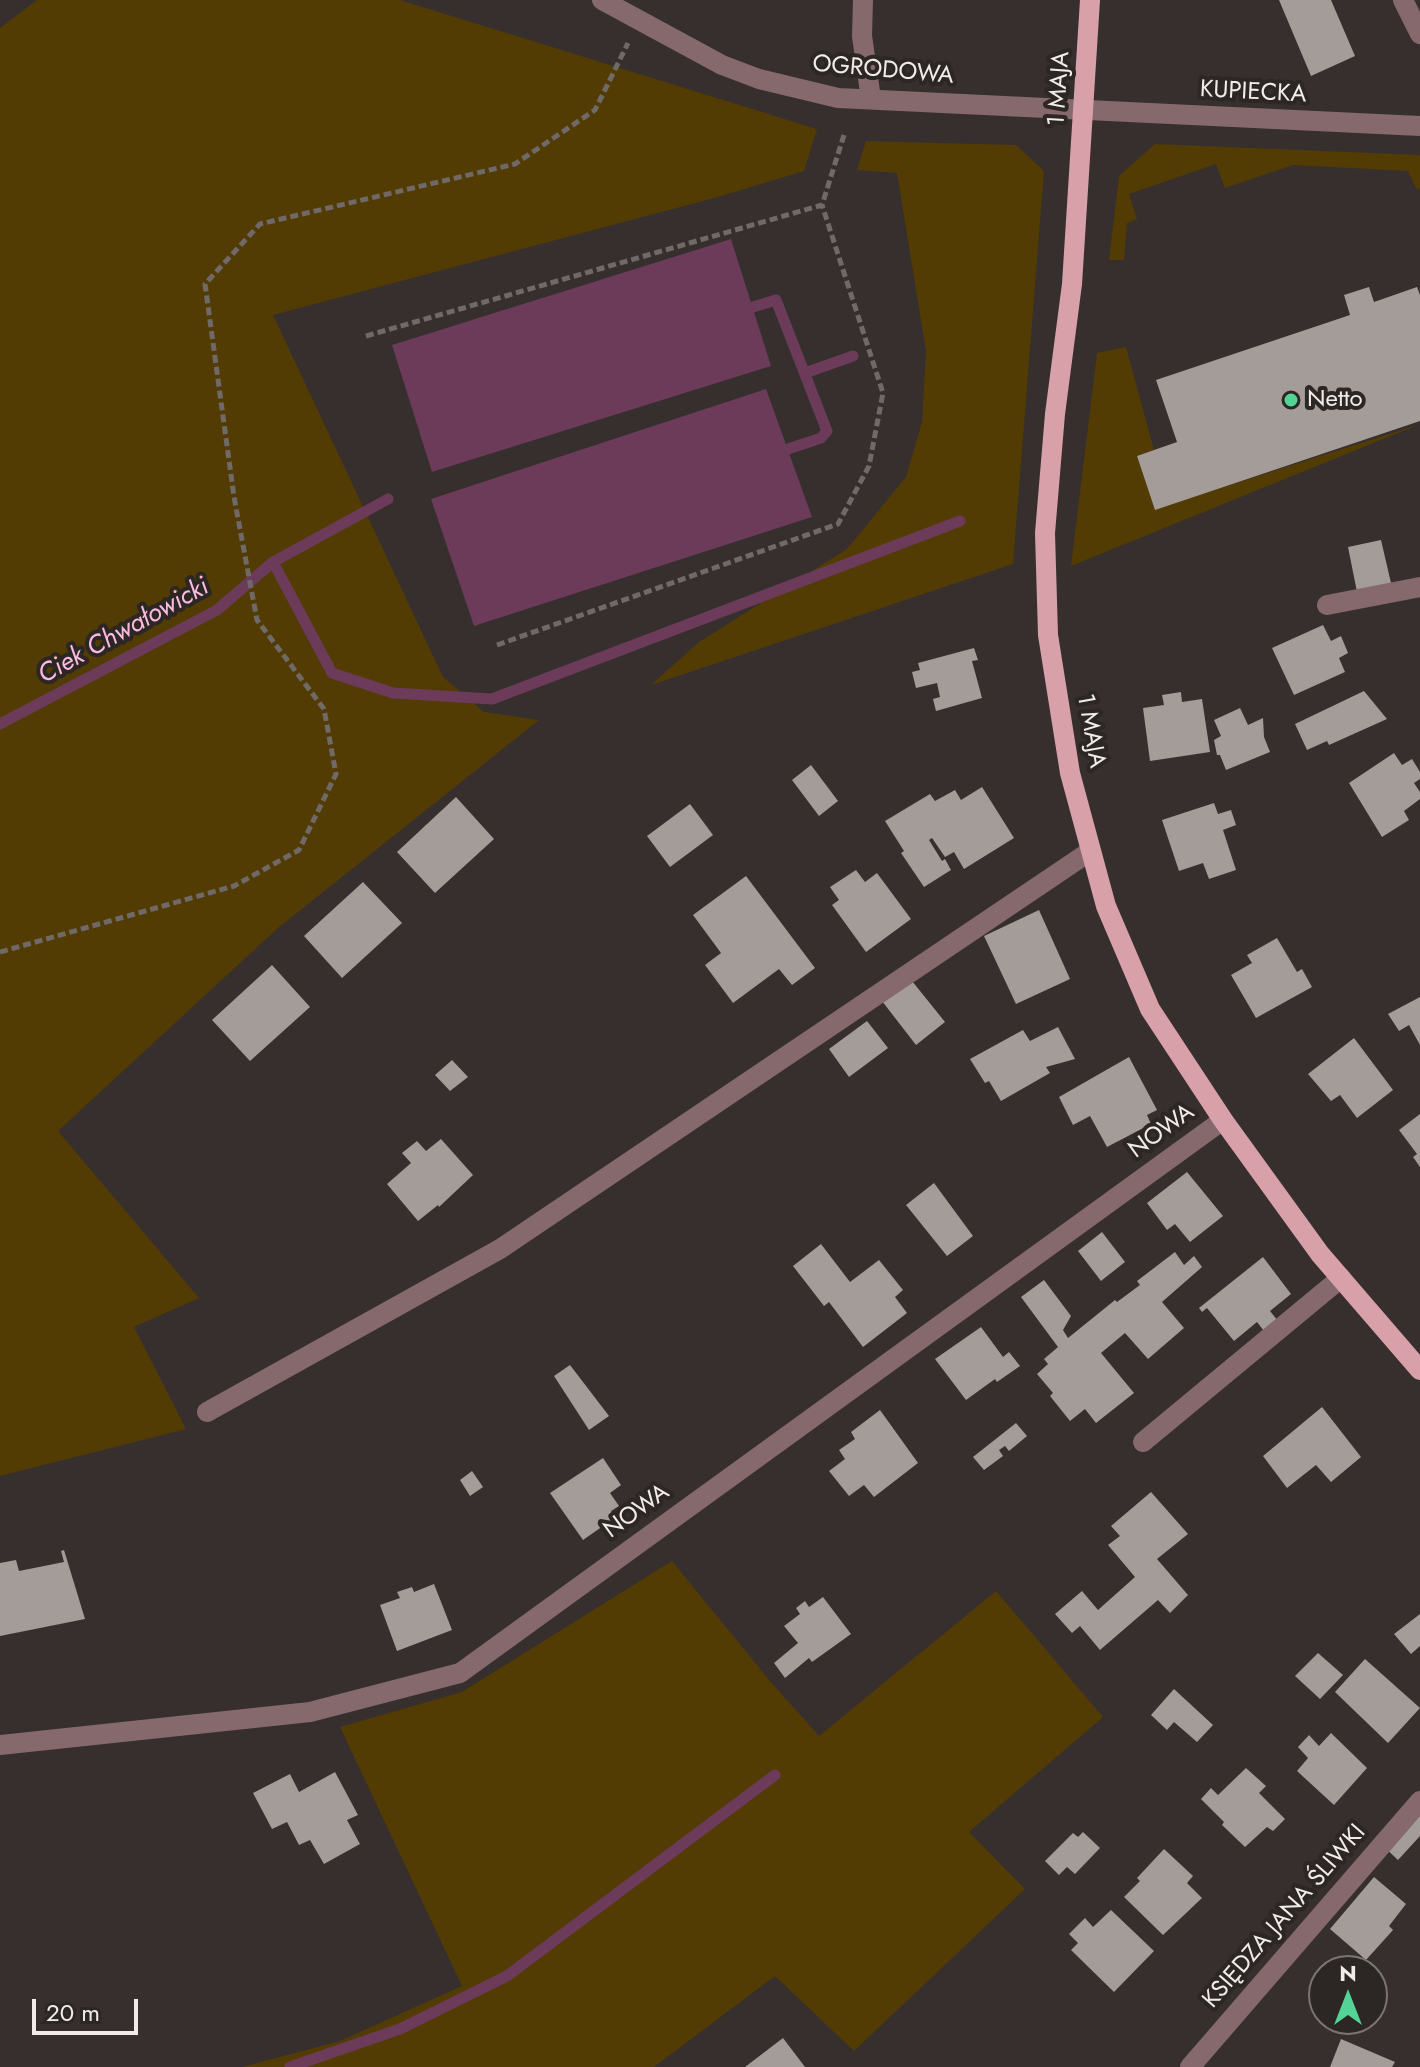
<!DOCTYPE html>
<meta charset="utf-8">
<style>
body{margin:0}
#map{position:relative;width:1420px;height:2067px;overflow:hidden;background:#362f2e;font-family:Jost,sans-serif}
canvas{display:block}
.north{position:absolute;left:1308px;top:1955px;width:80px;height:80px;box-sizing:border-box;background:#2c2624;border:2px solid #7b7574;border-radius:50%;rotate:0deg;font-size:22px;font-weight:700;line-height:32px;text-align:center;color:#f1eceb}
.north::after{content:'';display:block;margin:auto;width:28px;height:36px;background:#54d396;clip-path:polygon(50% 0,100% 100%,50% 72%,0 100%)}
.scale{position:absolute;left:32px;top:1999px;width:106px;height:36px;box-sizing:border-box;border:4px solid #f1eceb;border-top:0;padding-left:10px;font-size:24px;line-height:28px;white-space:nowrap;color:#f1eceb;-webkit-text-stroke:6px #2c2624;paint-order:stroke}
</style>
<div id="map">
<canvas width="1420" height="2067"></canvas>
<div class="north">N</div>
<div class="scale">20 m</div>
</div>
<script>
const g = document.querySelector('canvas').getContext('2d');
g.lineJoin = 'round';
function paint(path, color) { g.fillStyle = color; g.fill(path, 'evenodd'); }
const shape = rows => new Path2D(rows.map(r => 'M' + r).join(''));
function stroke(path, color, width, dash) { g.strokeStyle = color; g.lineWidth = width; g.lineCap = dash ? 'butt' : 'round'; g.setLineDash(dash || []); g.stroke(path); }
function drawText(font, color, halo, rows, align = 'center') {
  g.font = font + ' Jost,sans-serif'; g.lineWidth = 8; g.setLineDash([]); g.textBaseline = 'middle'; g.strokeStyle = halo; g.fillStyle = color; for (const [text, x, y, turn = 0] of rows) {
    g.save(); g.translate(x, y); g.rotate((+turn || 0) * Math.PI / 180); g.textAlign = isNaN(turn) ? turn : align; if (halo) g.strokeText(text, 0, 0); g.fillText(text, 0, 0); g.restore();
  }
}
const green = shape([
 [37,0,400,0,817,129,804,171,718,197,273,315,443,677,484,712,539,720,278,928,58,1131,199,1298,134,1327,186,1429,0,1476,0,28],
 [866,141,1016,145,1044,171,1013,564,651,685,699,642,847,549,906,477,922,422,926,351,897,173,857,170],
 [1155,144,1420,155,1420,188,1417,190,1408,171,1293,165,1225,188,1216,164,1129,194,1137,219,1127,223,1124,260,1109,260,1119,176],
 [1126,347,1154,450,1137,456,1155,509,1420,424,1071,566,1097,353],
 [672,1561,770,1681,819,1736,996,1591,1103,1717,969,1832,1025,1889,854,2051,775,1976,654,2067,242,2067,340,2041,462,1986,340,1727,462,1692]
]);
const water = shape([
 [731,239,771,366,432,472,392,345],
 [766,389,812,517,474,626,431,499]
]);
const stream = shape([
 [753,307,776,300,827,431,821,438,788,449],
 [805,373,853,356],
 [273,562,332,673,393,693,492,699,960,521],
 [0,724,217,610,273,562,388,499],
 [290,2067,400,2029,507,1976,775,1775]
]);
const building = shape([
 [1279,0,1331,0,1355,56,1311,76],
 [1369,287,1374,302,1417,287,1420,295,1420,421,1155,510,1137,456,1177,442,1156,380,1350,315,1344,295],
 [1381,540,1391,583,1357,592,1348,547],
 [1323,625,1331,641,1341,636,1348,653,1339,658,1345,672,1294,695,1272,648],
 [974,648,978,660,972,661,982,698,936,711,933,699,940,697,937,683,916,688,912,672,920,670,918,663],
 [1364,691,1387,719,1329,745,1327,741,1307,750,1295,724],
 [1181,692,1182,702,1202,699,1210,752,1150,761,1143,708,1164,705,1162,695],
 [1240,708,1248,725,1263,718,1264,737,1270,752,1226,770,1220,755,1217,755,1214,740,1221,736,1214,720],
 [1394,753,1402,765,1412,759,1420,772,1420,779,1414,783,1420,792,1420,799,1404,811,1409,820,1382,837,1349,783],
 [811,765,838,801,819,816,792,780],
 [982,787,1014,838,964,869,954,852,945,857,932,838,929,840,942,861,945,859,951,870,924,887,901,853,904,851,885,821,930,794,935,801,955,790,961,800],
 [456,797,494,839,435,893,397,852],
 [1214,803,1218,814,1231,810,1236,825,1223,830,1236,870,1209,879,1203,863,1179,871,1162,820],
 [690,804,713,835,670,867,647,836],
 [856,870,865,882,877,873,911,919,866,952,832,905,839,900,830,887],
 [746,876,815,968,792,985,779,969,733,1003,705,965,721,953,693,915],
 [363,882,402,923,342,978,304,936],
 [1039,910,1070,979,1016,1004,984,936],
 [1277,938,1297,972,1302,969,1312,987,1256,1018,1231,975,1252,963,1247,955],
 [272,965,310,1007,250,1061,212,1020],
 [904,971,945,1022,916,1045,875,992],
 [1420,997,1420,1045,1409,1025,1399,1031,1388,1014],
 [867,1021,888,1048,849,1077,829,1049],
 [1058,1027,1075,1059,1046,1067,1050,1073,1001,1101,989,1081,985,1083,970,1059,1023,1030,1030,1041],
 [1354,1038,1393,1090,1357,1118,1340,1095,1331,1101,1308,1074],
 [1129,1057,1157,1110,1147,1115,1151,1124,1107,1147,1090,1116,1073,1125,1059,1097],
 [452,1060,468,1077,450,1091,435,1075],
 [1420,1114,1420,1167,1413,1157,1417,1154,1399,1130],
 [441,1139,473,1175,439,1207,438,1205,418,1221,387,1184,411,1163,402,1153,417,1141,426,1151],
 [1187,1172,1223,1216,1190,1242,1175,1224,1167,1230,1147,1203],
 [934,1183,973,1236,947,1256,906,1205],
 [1102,1232,1125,1262,1101,1281,1078,1251],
 [821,1244,850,1282,879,1260,903,1290,895,1297,907,1313,863,1347,829,1302,824,1306,793,1266],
 [1175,1252,1184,1265,1194,1256,1202,1267,1162,1302,1184,1328,1148,1359,1125,1333,1101,1353,1134,1393,1096,1423,1085,1409,1070,1421,1050,1396,1053,1393,1037,1374,1048,1364,1044,1359,1058,1347,1021,1297,1044,1280,1071,1316,1063,1330,1068,1338,1115,1300,1117,1302,1140,1285,1137,1281],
 [1263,1257,1291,1294,1270,1311,1278,1321,1264,1331,1257,1322,1234,1341,1207,1308,1202,1312,1199,1308],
 [981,1327,1003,1357,1009,1352,1020,1366,997,1382,995,1379,966,1400,935,1359],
 [570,1365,609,1416,589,1430,554,1376],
 [1322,1407,1361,1457,1331,1482,1316,1465,1287,1488,1263,1456],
 [880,1410,918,1463,874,1497,864,1485,849,1496,829,1471,845,1459,839,1450,855,1439,851,1432],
 [1016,1423,1027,1436,1009,1451,1005,1446,999,1450,1003,1456,984,1470,973,1457],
 [603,1458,621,1485,610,1493,619,1506,611,1511,616,1517,583,1540,550,1493],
 [472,1471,483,1487,470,1496,460,1480],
 [1151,1492,1188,1534,1157,1559,1188,1595,1170,1613,1158,1600,1100,1650,1080,1626,1072,1633,1055,1614,1082,1591,1098,1610,1135,1577,1108,1545,1120,1536,1111,1526],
 [64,1550,85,1619,0,1636,0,1563,16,1560,19,1571,64,1562,61,1551],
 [434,1584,452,1630,397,1651,380,1605,400,1598,397,1592,412,1587,414,1592],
 [823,1597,851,1634,812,1662,809,1658,785,1678,774,1663,798,1643,784,1626,800,1614,796,1608,805,1601,809,1607],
 [1420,1614,1420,1646,1411,1654,1394,1634],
 [1318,1653,1343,1675,1320,1699,1295,1676],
 [1365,1659,1420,1708,1388,1743,1335,1692],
 [1174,1689,1213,1725,1197,1742,1174,1722,1167,1730,1151,1715],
 [1331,1733,1367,1768,1334,1805,1297,1771,1308,1758,1298,1747,1309,1735,1319,1746],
 [1246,1768,1266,1786,1259,1793,1285,1819,1273,1831,1267,1827,1245,1847,1222,1825,1224,1822,1201,1799,1211,1788,1218,1795],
 [335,1772,358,1815,347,1820,360,1844,324,1864,310,1840,299,1845,287,1822,272,1829,253,1793,290,1774,299,1792],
 [1420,1809,1420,1836,1398,1860,1382,1845],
 [1083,1832,1100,1848,1075,1874,1067,1867,1059,1875,1045,1861,1073,1833,1078,1837],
 [1164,1849,1193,1876,1187,1883,1202,1898,1163,1935,1124,1897,1140,1881,1137,1878],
 [1374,1877,1406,1904,1389,1926,1393,1930,1366,1960,1330,1929],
 [1111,1910,1154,1951,1114,1992,1071,1950,1078,1943,1069,1934,1085,1918,1093,1927],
 [783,2038,805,2067,745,2067],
 [1341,2039,1395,2062,1392,2067,1330,2067]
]);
const path = shape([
 [366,336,822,205,844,135],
 [497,645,838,524,869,466,883,393,822,205],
 [0,952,234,886,299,850,336,774,324,709,257,620,234,497,205,284,260,224,515,164,595,110,628,43]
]);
const minor = shape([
 [602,0,722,65,759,79,838,98,1420,126],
 [863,0,862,36,871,99],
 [1403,0,1420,34],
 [1327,605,1420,587],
 [207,1412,500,1249,1089,852],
 [1143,1442,1341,1278],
 [0,1745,310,1712,460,1673,1223,1120],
 [1190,2067,1420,1801]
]);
const major = shape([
 [1090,0,1072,284,1055,414,1045,533,1048,635,1070,773,1106,906,1150,1009,1223,1120,1320,1254,1420,1370]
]);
const markers = [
 [1291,400,8,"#54d396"]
];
const streetNames = [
 ["OGRODOWA",883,71,5],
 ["1 MAJA",1060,89,-86],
 ["KUPIECKA",1253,93,3],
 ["1 MAJA",1090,731,80],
 ["NOWA",1162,1132,-36],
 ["NOWA",637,1512,-36],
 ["KSIĘDZA JANA ŚLIWKI",1285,1917,-49]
];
const poiNames = [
 ["Netto",1307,400]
];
const waterNames = [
 ["Ciek Chwałowicki",124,632,-29]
];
paint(green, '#523c04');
paint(water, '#6b3b59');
stroke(stream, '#6b3b59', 11);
paint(building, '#a39c98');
stroke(path, '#6f6968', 5, [8, 4]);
stroke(minor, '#85696d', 20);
stroke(major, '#d8a0a9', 20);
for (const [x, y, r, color] of markers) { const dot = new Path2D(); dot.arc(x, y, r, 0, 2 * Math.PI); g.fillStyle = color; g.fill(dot); stroke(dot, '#2c2624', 3); }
drawText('24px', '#f1eceb', '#2c2624', streetNames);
drawText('24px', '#f1eceb', '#2c2624', poiNames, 'left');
drawText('italic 26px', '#fbbbe0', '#2c2624', waterNames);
</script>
